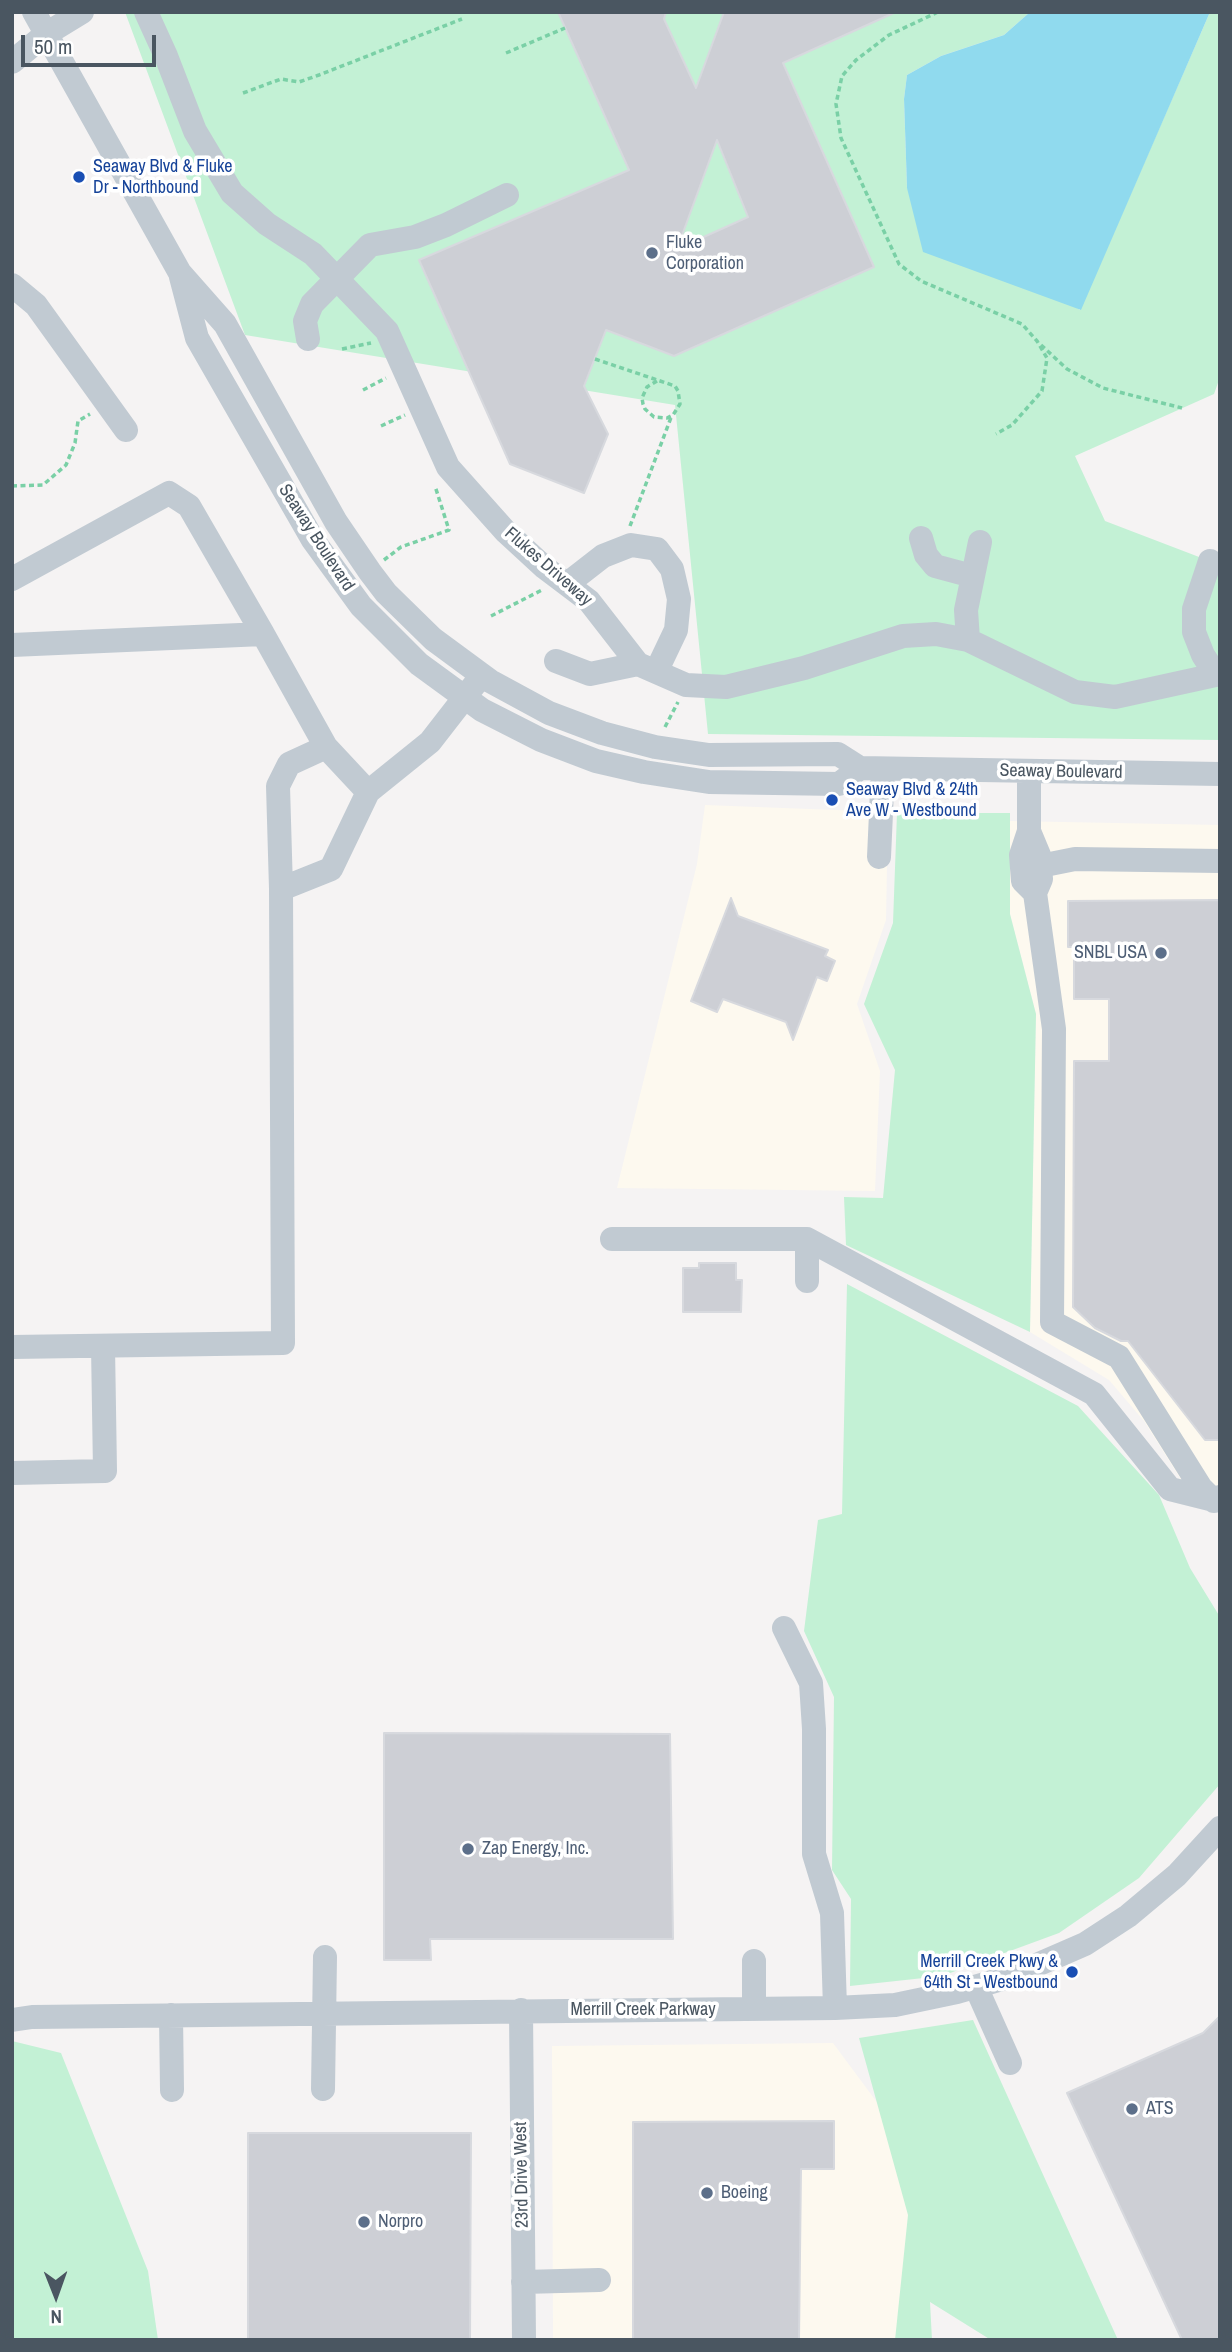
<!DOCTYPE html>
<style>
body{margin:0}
#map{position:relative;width:1232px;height:2352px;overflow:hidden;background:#f5f3f3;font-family:"Archivo Narrow",sans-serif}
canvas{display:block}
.frame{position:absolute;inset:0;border:14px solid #4a5661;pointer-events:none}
.north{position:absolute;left:21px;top:2261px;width:70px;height:70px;-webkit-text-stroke:5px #fff;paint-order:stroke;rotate:179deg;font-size:19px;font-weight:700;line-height:28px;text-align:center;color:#4a5661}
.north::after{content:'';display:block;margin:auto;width:24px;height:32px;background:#4a5661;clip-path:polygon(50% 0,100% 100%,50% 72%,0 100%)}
.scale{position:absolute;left:21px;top:35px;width:135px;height:32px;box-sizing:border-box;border:4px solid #4a5661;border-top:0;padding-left:9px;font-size:21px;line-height:24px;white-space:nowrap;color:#4a5661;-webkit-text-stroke:5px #fff;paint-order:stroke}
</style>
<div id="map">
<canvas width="1232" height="2352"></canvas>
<div class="frame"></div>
<div class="north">N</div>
<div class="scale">50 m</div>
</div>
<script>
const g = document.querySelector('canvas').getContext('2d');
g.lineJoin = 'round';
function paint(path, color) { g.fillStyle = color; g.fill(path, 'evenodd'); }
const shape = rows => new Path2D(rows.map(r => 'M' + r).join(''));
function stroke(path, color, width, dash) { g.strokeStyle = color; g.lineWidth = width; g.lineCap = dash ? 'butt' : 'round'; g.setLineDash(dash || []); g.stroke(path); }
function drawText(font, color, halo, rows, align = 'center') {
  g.font = font + ' "Archivo Narrow",sans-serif'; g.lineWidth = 7; g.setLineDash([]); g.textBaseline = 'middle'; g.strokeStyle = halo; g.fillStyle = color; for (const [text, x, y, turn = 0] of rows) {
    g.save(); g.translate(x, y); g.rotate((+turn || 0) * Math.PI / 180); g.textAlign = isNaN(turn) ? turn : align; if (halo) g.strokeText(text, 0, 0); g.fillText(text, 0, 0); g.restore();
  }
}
const commercial = shape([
 [705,805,888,812,886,920,857,1004,880,1071,875,1191,617,1188,697,864],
 [1010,821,1220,825,1220,1499,1185,1486,1144,1421,1109,1380,1030,1332,1036,1014,1010,914],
 [833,2043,925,2167,899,2340,553,2340,552,2046]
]);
const green = shape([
 [125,12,1030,12,1004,35,941,56,907,75,904,99,907,188,1080,310,1210,12,1220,12,1220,377,1214,394,1075,456,1105,521,1220,565,1220,740,708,734,675,405,245,335],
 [897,813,1010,813,1010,914,1036,1014,1030,1332,846,1245,844,1197,883,1198,895,1070,864,1004,893,923],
 [847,1284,1078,1406,1159,1495,1190,1568,1220,1617,1220,1784,1139,1878,1059,1933,942,1976,850,1986,851,1899,832,1870,834,1697,804,1631,818,1520,842,1514],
 [973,2020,1118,2340,991,2340,930,2302,932,2340,895,2340,908,2215,859,2038],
 [12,2041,61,2053,148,2271,158,2340,12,2340]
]);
const water = shape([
 [1030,12,1210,12,1081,310,923,252,907,188,904,99,907,75,941,56,1004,35]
]);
const building = shape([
 [558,12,666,12,664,19,696,88,724,12,896,12,783,63,874,267,674,356,606,330,584,386,608,434,584,493,510,464,419,260,629,170,558,12],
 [717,140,748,217,677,249,717,140],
 [731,898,738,916,828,950,825,956,835,961,827,981,817,977,793,1040,786,1022,723,999,717,1012,691,1001,731,898],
 [1220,900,1220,1440,1205,1440,1128,1341,1121,1341,1095,1328,1073,1307,1074,1061,1109,1061,1109,999,1074,999,1074,947,1068,947,1068,901,1220,900],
 [699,1263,736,1263,736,1280,742,1280,741,1312,683,1312,683,1268,699,1268,699,1263],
 [384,1733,670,1734,673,1939,430,1939,431,1960,384,1960,384,1733],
 [1220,2016,1220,2340,1182,2340,1067,2093,1203,2033,1220,2016],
 [834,2121,834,2169,801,2169,799,2340,633,2340,633,2122,834,2121],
 [248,2133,471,2133,470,2340,248,2340,248,2133]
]);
const path = shape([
 [938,12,889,35,856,60,842,76,836,104,841,138,899,264,921,281,1022,324,1037,341,1047,358,1042,391,1012,425,996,434],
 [506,53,565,28],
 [243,93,281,79,299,82,319,75,462,19],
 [1041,345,1067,369,1103,388,1182,408],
 [342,349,371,343],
 [595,359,675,386,678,391,680,404,673,415,667,418,654,417,645,409,643,404,642,398,647,387,657,381],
 [363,390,386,378],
 [381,426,405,415],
 [12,486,43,485,66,465,75,443,78,421,90,414],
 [630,526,672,415],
 [384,560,401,547,449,530,435,486],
 [491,616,542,590],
 [665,727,678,702]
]);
const minor = shape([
 [34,12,180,273,225,324,336,522,370,572,386,593,433,639,490,681,549,713,602,733,655,747,709,755,838,754,860,768,1220,774],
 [146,12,166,56,195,131,232,193,267,224,313,254,387,331,448,467,506,532,544,567,589,601,638,664,686,685,726,687,804,668,903,636,936,634,968,640,1075,692,1115,697,1220,674],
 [12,62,46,34,82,12],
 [181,277,197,338,313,540,361,606,419,664,482,710,541,740,596,761,644,772,709,782,839,784,860,768],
 [12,285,36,305,126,430],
 [308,339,305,321,312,304,370,245,415,237,446,225,507,195],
 [921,538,926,555,935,566,972,576],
 [1210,561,1194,609,1194,632,1203,655,1216,675],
 [12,579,169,493,189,506,263,634,12,645],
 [567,584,603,556,631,545,657,549,672,569,679,599,676,630,656,672],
 [263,634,326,747],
 [968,640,966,610,980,542],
 [556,661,590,674,638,664],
 [1029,831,1039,855,1041,879,1035,893,1023,881,1021,855,1029,831],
 [1029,831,1029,771],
 [879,857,883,769],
 [1040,866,1075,859,1220,861],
 [281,889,331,869,368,792],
 [1035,893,1054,1029,1052,1322,1119,1357,1201,1488,1214,1501],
 [612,1239,807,1239,1094,1394,1170,1489,1214,1500,1220,1497],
 [807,1281,807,1239],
 [12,1347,283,1343,281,889,278,786,289,764,326,747,368,792,430,742,482,675],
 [12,1473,105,1471,103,1346],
 [784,1628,811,1683,814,1729,814,1854,832,1913,835,2008],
 [754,1961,754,2009],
 [976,1987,1010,2063],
 [521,2010,524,2340],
 [171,2015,172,2090],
 [12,2020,32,2017,835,2008,895,2005,957,1992,1009,1977,1085,1944,1128,1916,1177,1875,1220,1828],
 [323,2089,325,1957],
 [523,2282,599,2280]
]);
const markers = [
 [79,177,7,"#1a4fb4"],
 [652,253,7,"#5c6f8a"],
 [832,800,7,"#1a4fb4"],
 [1161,953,7,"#5c6f8a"],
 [468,1849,7,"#5c6f8a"],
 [1072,1972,7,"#1a4fb4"],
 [1132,2109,7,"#5c6f8a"],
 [707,2193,7,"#5c6f8a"],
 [364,2222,7,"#5c6f8a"]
];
const transitNames = [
 ["Seaway Blvd & Fluke",93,167],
 ["Dr - Northbound",93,188],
 ["Seaway Blvd & 24th",846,790],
 ["Ave W - Westbound",846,811],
 ["Merrill Creek Pkwy &",1058,1962,"right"],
 ["64th St - Westbound",1058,1983,"right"]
];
const serviceNames = [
 ["Fluke",666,243],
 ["Corporation",666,264],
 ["SNBL USA",1147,953,"right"],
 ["Zap Energy, Inc.",482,1849],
 ["ATS",1146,2109],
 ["Boeing",721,2193],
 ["Norpro",378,2222]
];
const streetNames = [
 ["Seaway Boulevard",316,538,57],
 ["Flukes Driveway",548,567,41],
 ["Seaway Boulevard",1061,772,1],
 ["Merrill Creek Parkway",643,2010],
 ["23rd Drive West",522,2175,-91]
];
paint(commercial, '#fdf9ef');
paint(green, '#c3f1d5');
paint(water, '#90daee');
paint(building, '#cdcfd5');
stroke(building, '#d7d9de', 2);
stroke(path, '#7ad0a6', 3.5, [5, 3.5]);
stroke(minor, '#c1cad2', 24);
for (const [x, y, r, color] of markers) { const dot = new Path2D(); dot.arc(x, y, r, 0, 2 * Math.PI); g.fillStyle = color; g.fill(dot); stroke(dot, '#fff', 2.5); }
drawText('18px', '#164399', '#fff', transitNames, 'left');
drawText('18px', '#4e5e75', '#fff', serviceNames, 'left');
drawText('18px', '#4a5661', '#fff', streetNames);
</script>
